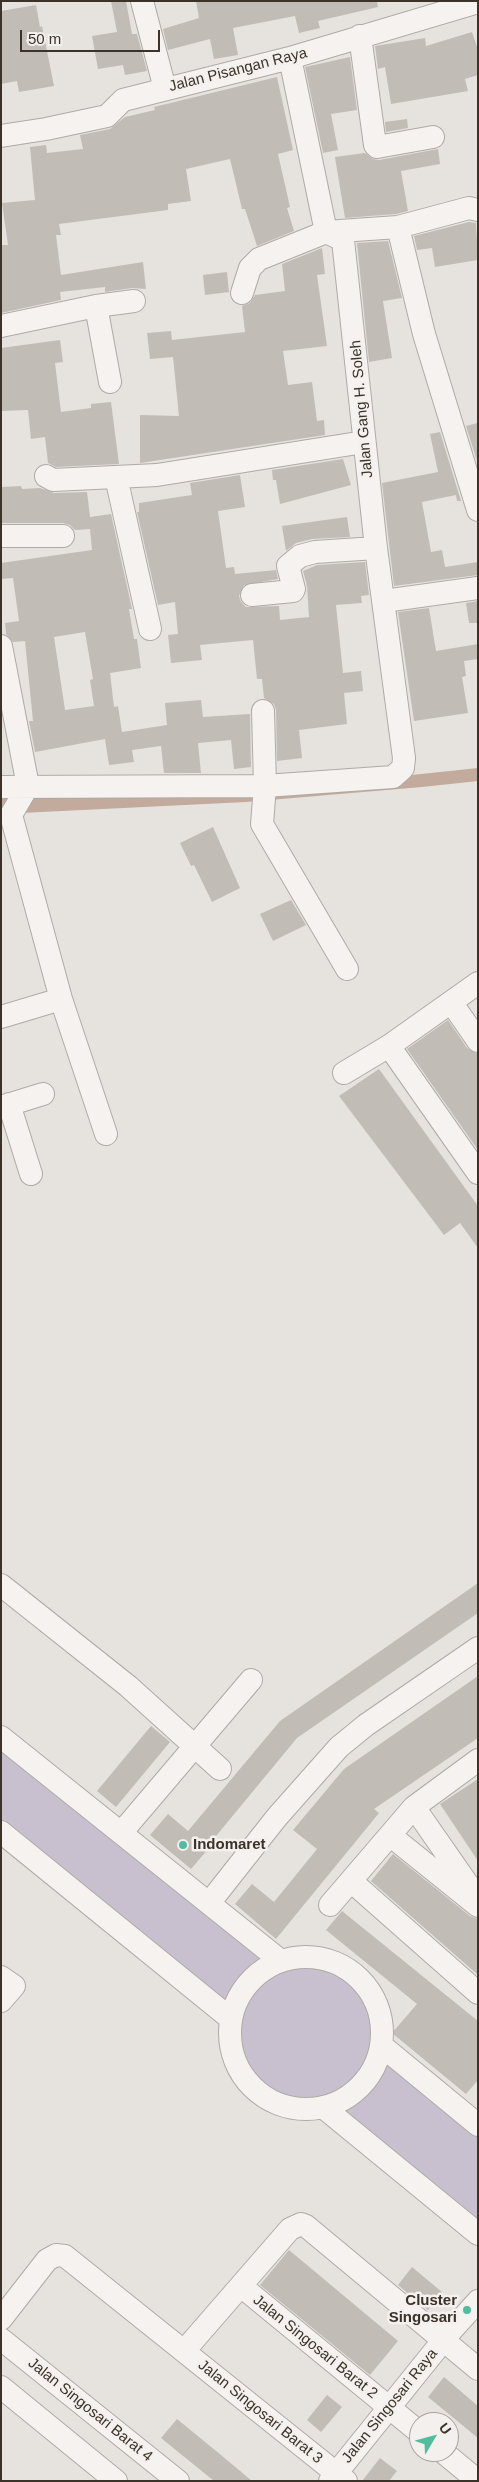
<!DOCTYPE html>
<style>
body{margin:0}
#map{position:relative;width:479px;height:2482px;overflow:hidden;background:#e6e2de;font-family:Helvetica,sans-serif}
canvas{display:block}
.frame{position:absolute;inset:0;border:2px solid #3b3229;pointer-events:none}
.north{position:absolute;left:409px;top:2412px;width:50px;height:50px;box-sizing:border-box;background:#f4f0ed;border:1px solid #aaa49f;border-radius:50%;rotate:53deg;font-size:14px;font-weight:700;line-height:20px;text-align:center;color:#3b3229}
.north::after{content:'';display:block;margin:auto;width:18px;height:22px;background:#4fbe9f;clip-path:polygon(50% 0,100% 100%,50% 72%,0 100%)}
.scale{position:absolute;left:20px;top:30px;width:140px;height:22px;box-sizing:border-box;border:2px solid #3b3229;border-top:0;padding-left:6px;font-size:15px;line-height:18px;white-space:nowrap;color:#3b3229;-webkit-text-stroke:4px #f4f0ed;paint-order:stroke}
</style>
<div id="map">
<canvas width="479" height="2482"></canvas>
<div class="frame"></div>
<div class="north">U</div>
<div class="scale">50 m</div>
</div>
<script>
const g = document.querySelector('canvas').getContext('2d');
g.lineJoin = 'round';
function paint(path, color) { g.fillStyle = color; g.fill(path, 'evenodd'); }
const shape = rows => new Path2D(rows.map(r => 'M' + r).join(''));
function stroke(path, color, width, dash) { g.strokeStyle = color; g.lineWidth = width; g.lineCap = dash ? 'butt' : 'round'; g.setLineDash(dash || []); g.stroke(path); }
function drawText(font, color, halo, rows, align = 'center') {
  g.font = font + ' Helvetica,sans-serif'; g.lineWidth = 5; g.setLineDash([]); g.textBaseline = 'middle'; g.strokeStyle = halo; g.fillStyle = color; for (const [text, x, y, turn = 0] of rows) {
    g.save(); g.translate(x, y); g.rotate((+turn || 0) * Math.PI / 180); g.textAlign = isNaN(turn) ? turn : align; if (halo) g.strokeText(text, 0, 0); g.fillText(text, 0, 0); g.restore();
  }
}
const green = shape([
 [1,1737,281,1961,310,1957,324,1959,338,1963,361,1980,370,1991,381,2018,382,2046,478,2125,478,2234,323,2107,309,2109,279,2104,254,2088,244,2077,232,2049,231,2019,1,1832]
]);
const water = shape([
 [478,768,478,781,422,787,246,802,1,814,1,787,393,777]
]);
const building = shape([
 [111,1,126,1,132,34,137,34,147,71,125,75,123,65,98,69,92,36,117,32],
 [196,1,377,1,378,7,318,21,320,28,299,33,295,16,233,28,238,55,214,59,210,39,168,50,163,29,199,18],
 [36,5,40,27,42,26,54,86,19,92,17,81,1,84,1,11],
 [472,32,478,50,478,75,465,79,468,91,391,104,385,67,378,69,375,46,425,38,426,46],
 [350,57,357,110,331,114,338,150,323,153,305,67],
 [277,77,293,150,278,154,290,207,287,208,294,231,257,246,245,209,242,209,230,159,186,169,191,201,168,204,168,210,59,224,61,235,56,235,61,275,143,262,146,289,132,288,105,292,105,287,60,292,61,300,1,313,1,245,8,245,2,203,35,200,30,147,46,145,47,153,83,149,80,135,110,129,125,117,155,110,154,107],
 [407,119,408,128,386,132,385,122],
 [438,149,440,164,401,171,408,211,396,214,345,218,335,157,365,153,373,159,379,160],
 [469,222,476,223,478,260,435,267,432,248,417,250,414,236],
 [388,241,402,298,383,301,392,358,369,362,357,243],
 [322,248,325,274,317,275,327,346,283,351,288,385,312,382,317,421,324,420,325,435,140,463,140,415,179,416,173,357,150,359,147,333,171,331,172,340,245,332,242,306,250,303,255,295,285,291,282,264],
 [227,272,229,292,205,295,203,275],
 [60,340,63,362,55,363,61,412,91,408,91,404,111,402,119,464,56,467,48,463,45,437,31,439,28,410,1,411,1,348],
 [478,423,478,464,466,426],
 [440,432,461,501,457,501,456,495,422,502,431,552,442,550,445,567,478,562,478,575,394,586,382,483,438,472,430,434],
 [343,459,351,485,280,504,276,480,273,480,272,470],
 [240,475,245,507,218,511,226,568,234,567,235,574,276,570,278,579,244,585,239,596,241,602,246,607,279,606,280,620,309,617,307,586,303,571,317,565,365,562,369,595,361,596,362,603,336,605,343,673,361,671,363,691,344,693,347,724,299,730,302,758,277,761,276,710,274,704,264,698,262,679,257,679,253,640,200,645,202,660,171,663,168,635,178,634,175,602,158,605,137,512,139,512,139,503,192,495,190,483],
 [21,486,22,489,40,488,54,493,87,492,90,517,111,514,132,609,129,609,134,639,137,639,141,668,110,673,114,707,118,706,122,732,167,725,165,703,201,700,203,717,250,714,251,767,234,769,231,740,198,743,201,773,164,773,161,746,132,750,134,762,109,765,105,739,35,752,29,721,33,721,25,641,13,642,6,634,5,623,19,621,13,578,1,579,1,563,92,550,90,529,75,530,70,525,63,523,1,523,1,487],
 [85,632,93,679,90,680,94,706,65,710,54,637],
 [347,517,350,537,312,539,296,543,286,551,282,526],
 [478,601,478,623,469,623,466,603],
 [429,608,436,651,478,644,478,659,464,661,466,676,462,677,468,713,414,721,398,612],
 [213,827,240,888,212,902,194,865,191,866,180,843],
 [291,900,306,925,273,941,260,914],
 [448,1020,467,1048,478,1054,478,1150,407,1049],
 [379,1069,478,1206,478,1248,460,1223,444,1235,339,1096],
 [478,1583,478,1613,297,1738,207,1847,209,1848,191,1869,150,1835,168,1814,188,1831,280,1721],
 [478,1676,478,1738,374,1809,379,1813,276,1939,235,1904,252,1884,274,1902,317,1849,293,1830,344,1769],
 [151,1726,170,1742,116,1807,97,1791],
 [478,1779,478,1861,440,1804],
 [393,1854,470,1916,478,1919,478,1975,371,1881],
 [342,1911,478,2021,478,2080,466,2094,392,2033,417,2004,326,1930],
 [289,2250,398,2341,370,2375,260,2285],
 [412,2267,442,2292,428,2310,398,2285],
 [444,2377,478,2406,478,2438,428,2397],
 [327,2395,342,2407,321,2432,307,2420],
 [177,2419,221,2455,252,2481,214,2481,161,2438],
 [380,2458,397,2471,389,2481,362,2481]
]);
const minor = shape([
 [142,1,165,89],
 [360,36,375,145,377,147,433,137],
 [1,136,46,129,107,116,123,100,290,58,478,2],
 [398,227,424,334,478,510],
 [242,293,250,268,259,259,326,232,398,227,469,208,478,210],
 [96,306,110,382],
 [1,326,96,306,134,301],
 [46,476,53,480,157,475,364,442],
 [116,477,150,629],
 [1,536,63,536],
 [252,595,293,591,294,589,288,566,300,556,315,552,376,548],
 [384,601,478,588],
 [1,646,28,786,11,815,61,999,106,1134],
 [263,711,265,786,262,824,347,969],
 [1,787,265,786,393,777,403,768,404,758,376,548,343,240,326,232,290,58],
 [451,1002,478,1041],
 [1,1017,61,999],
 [389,1046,478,1173],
 [344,1073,389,1046,478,983],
 [9,1104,31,1174],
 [1,1107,43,1094],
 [1,1585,128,1686,220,1769],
 [1,1737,281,1961],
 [414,1807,473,1892],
 [1,1832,231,2019],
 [121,1833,251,1680],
 [391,1836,478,1906],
 [351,1881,478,1993],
 [210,1902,277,1817,339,1747,366,1725,478,1648],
 [330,1905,414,1807,478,1760],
 '230 2033a76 76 0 1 1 152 0a76 76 0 1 1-152 0Z',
 [1,1977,14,1986,1,2001],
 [382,2046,478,2125],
 [323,2107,478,2234],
 [241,2286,419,2432],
 [1,2319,47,2260,56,2255,65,2256,346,2481],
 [1,2339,178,2481],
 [184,2351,290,2229,301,2224,306,2226,478,2369],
 [1,2387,116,2481],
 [443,2452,478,2481],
 [330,2481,450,2332,478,2301]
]);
const markers = [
 [183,1845,5,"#4fbe9f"],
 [467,2310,5,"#4fbe9f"]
];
const streetNames = [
 ["Jalan Pisangan Raya",238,70,-14],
 ["Jalan Gang H. Soleh",362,409,-95],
 ["Jalan Singosari Barat 2",315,2347,39],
 ["Jalan Singosari Raya",390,2406,-51],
 ["Jalan Singosari Barat 4",90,2410,39],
 ["Jalan Singosari Barat 3",260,2412,39]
];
const poiNames = [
 ["Indomaret",193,1845],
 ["Cluster",457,2301,"right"],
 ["Singosari",457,2318,"right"]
];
paint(green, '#c9c0cf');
paint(water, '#c2ab9c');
paint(building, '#c2bcb6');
stroke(minor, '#afaaa4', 24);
stroke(minor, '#f5f2f0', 22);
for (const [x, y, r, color] of markers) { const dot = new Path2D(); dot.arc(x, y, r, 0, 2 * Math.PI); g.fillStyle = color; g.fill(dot); stroke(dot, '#f4f0ed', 2); }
drawText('15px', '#3b3229', '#f4f0ed', streetNames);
drawText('bold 15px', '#3b3229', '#f4f0ed', poiNames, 'left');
</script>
